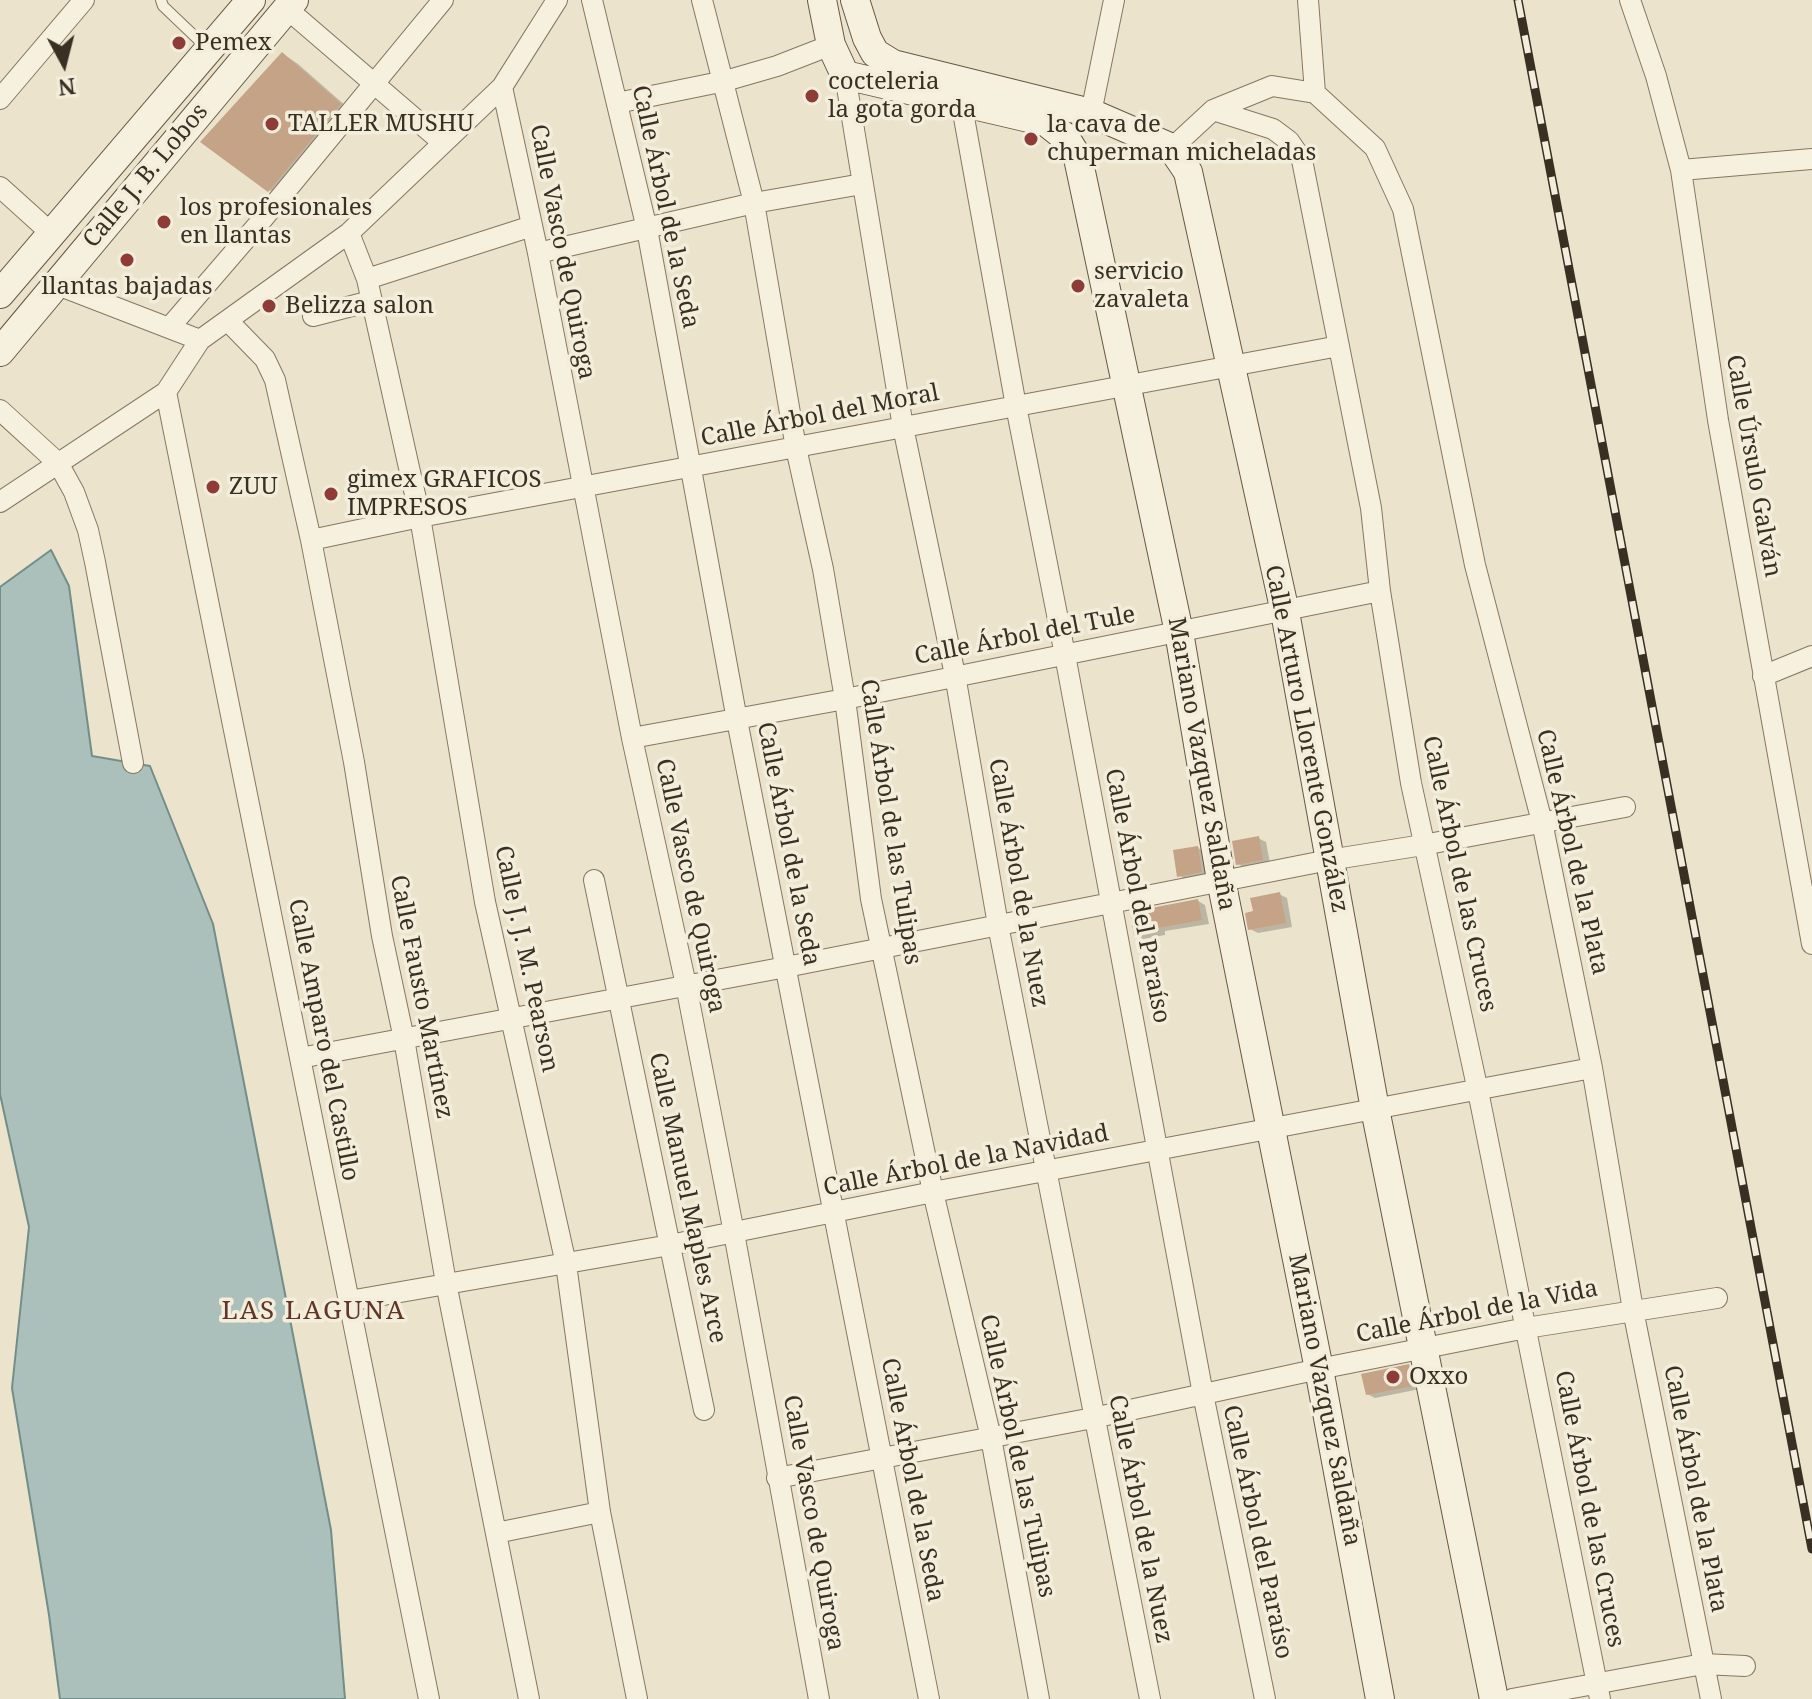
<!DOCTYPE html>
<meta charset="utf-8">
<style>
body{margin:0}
#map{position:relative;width:1812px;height:1699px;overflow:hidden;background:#ebe3cc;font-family:"Noto Serif",serif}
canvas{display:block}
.north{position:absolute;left:24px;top:24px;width:80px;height:80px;-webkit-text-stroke:6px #f3eddb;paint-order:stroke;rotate:173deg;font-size:22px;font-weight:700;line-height:32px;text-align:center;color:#392f23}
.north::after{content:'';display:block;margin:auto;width:28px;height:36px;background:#392f23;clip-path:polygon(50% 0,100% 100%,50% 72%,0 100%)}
</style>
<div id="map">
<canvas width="1812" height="1699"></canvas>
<div class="north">N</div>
</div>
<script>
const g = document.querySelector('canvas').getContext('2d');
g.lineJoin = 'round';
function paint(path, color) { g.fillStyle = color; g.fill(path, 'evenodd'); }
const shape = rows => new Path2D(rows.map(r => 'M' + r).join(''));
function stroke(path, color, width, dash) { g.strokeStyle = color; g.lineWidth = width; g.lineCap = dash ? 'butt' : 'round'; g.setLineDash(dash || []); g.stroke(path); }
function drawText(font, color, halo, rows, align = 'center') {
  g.font = font + ' "Noto Serif",serif'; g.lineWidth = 7; g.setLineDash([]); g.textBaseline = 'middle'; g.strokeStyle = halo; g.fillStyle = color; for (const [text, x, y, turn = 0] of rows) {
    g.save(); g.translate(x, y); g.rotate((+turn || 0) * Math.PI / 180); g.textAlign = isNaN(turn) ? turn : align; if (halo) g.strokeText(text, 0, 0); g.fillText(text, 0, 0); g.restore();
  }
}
const water = shape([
 [51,550,69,586,92,756,150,766,213,924,331,1530,345,1699,60,1699,49,1615,12,1388,29,1227,0,1094,0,587,51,550]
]);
const shadow = shape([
 [283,54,298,64,355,114,285,199,269,190],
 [1258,838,1266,842,1270,863,1245,868,1238,864],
 [1198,848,1205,852,1209,875,1186,880,1179,875],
 [1279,894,1287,898,1292,927,1258,933,1250,929,1255,913],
 [1198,901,1205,905,1209,924,1165,931,1165,935,1143,939,1136,934],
 [1409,1366,1416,1371,1420,1389,1375,1398,1367,1394]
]);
const building = shape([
 [282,52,341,104,268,192,200,142],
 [1259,836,1263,860,1236,865,1232,841],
 [1198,846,1202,872,1177,877,1173,850],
 [1280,892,1286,923,1248,930,1245,913,1253,911,1250,898],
 [1198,899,1202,920,1158,928,1159,932,1134,936,1130,912],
 [1409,1364,1413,1386,1366,1395,1361,1374]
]);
const lane = shape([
 [161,0,163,6,206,47]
]);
const street = shape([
 [592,0,647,229,737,720,929,1699],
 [702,0,754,203,796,448,823,569,845,699,871,899,933,1192,991,1438,1039,1699],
 [1308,0,1315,93],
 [1630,0,1656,76,1681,170,1718,420,1812,944],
 [286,8,442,142],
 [845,75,903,427,955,675,998,925,1150,1699],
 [502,87,538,253,632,738,686,985,734,1233,819,1699],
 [0,99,84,0],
 [961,101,1016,406,1065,655,1203,1394,1265,1699],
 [617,103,725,81,777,66,831,45],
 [1213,110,1273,129,1289,141,1302,160,1371,508,1380,591,1411,783,1478,1091,1600,1699],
 [1091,113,1114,0],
 [1172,148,1213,110,1272,86,1315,93,1375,148,1403,209,1475,565,1542,822,1592,1068,1633,1310,1711,1699],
 [1681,170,1812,159],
 [0,187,51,233],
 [349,233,367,279,420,517,485,902,566,1264,600,1512,637,1699],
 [538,253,754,203,862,184],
 [367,279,532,226],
 [55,284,200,340],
 [313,316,371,301],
 [228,321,265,359,275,380,311,540,354,762,382,936,404,1039,446,1283,529,1699],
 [169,328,256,227,443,0],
 [166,392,429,1699],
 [0,410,58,463,74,492,88,530,95,562,133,763],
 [0,502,166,392,200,340,349,233,502,87,557,0],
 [311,540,420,517,1339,346],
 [1763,676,1812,656],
 [632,738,845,699,1380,591],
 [594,880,704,1410],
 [300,1058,786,967,1329,860,1423,845,1625,807],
 [349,1301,670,1245,933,1192,1592,1068],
 [777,1478,1093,1418,1319,1369,1526,1328,1717,1298],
 [496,1533,600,1512],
 [1512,1699,1703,1664,1745,1666]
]);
const secondary = shape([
 [822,0,831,45,845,75,1046,122,1065,137,1078,158,1179,632,1221,880,1319,1369,1380,1699],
 [855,0,867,38,875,53,893,64,1091,113,1172,148,1188,172,1285,612,1375,1109,1494,1699],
 [0,294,251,0],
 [0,352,294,0]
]);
const rail = shape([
 [1518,0,1812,1549]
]);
const markers = [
 [179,43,8,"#8f3c38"],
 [812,96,8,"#8f3c38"],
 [272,124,8,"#8f3c38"],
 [1031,139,8,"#8f3c38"],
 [164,222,8,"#8f3c38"],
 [127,260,8,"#8f3c38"],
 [1078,286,8,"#8f3c38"],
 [269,306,8,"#8f3c38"],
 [213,487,8,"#8f3c38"],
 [331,494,8,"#8f3c38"],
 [1393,1377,8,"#8f3c38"]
];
const poiNames = [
 ["Pemex",195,43],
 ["cocteleria",828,82],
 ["la gota gorda",828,110],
 ["TALLER MUSHU",288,124],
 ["la cava de",1047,125],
 ["chuperman micheladas",1047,153],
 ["los profesionales",180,208],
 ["en llantas",180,236],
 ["servicio",1094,272],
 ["zavaleta",1094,300],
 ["llantas bajadas",127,287,"center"],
 ["Belizza salon",285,306],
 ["gimex GRAFICOS",347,480],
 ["IMPRESOS",347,508],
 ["ZUU",229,487],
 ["Oxxo",1409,1377]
];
const streetNames = [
 ["Calle J. B. Lobos",146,176,-50],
 ["Calle Árbol de la Seda",665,207,78],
 ["Calle Vasco de Quiroga",562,252,79],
 ["Calle Árbol del Moral",820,416,-11],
 ["Calle Úrsulo Galván",1753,466,80],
 ["Calle Árbol del Tule",1025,636,-11],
 ["Calle Arturo Llorente González",1306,739,79],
 ["Mariano Vazquez Saldaña",1201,764,80],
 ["Calle Árbol de las Tulipas",890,822,81],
 ["Calle Árbol de la Seda",788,844,79],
 ["Calle Árbol de la Plata",1572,852,77],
 ["Calle Árbol de las Cruces",1459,874,78],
 ["Calle Árbol de la Nuez",1018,883,80],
 ["Calle Vasco de Quiroga",690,886,78],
 ["Calle Árbol del Paraíso",1137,896,79],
 ["Calle J. J. M. Pearson",526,959,78],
 ["Calle Fausto Martínez",421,997,79],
 ["Calle Amparo del Castillo",323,1040,79],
 ["Calle Árbol de la Navidad",966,1161,-11],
 ["Calle Manuel Maples Arce",687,1198,78],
 ["Calle Árbol de la Vida",1477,1312,-11],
 ["Mariano Vazquez Saldaña",1324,1400,79],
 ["Calle Árbol de las Tulipas",1017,1456,78],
 ["Calle Árbol de la Seda",912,1480,79],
 ["Calle Árbol de la Plata",1695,1489,79],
 ["Calle Árbol de las Cruces",1589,1509,79],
 ["Calle Árbol de la Nuez",1140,1519,79],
 ["Calle Vasco de Quiroga",813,1523,80],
 ["Calle Árbol del Paraíso",1257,1532,78]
];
const neighbourhoodNames = [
 ["LAS LAGUNA",314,1312]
];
paint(water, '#acc0bb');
stroke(water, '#738e89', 2);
paint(shadow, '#0003');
paint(building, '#c4a386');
stroke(lane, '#867762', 12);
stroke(street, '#867762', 22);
stroke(secondary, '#685845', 30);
stroke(lane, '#f6f0df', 10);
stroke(street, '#f6f0df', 20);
stroke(secondary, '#f6f0df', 28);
stroke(rail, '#392f23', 9);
stroke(rail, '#f3eddb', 6, [18]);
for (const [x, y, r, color] of markers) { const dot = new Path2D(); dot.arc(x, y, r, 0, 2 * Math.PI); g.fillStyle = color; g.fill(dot); stroke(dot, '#f3eddb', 3); }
drawText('24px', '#392f23', '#f3eddb', poiNames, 'left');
drawText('24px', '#392f23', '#f3eddb', streetNames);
g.letterSpacing = '2px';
drawText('26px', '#613627', '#f3eddb', neighbourhoodNames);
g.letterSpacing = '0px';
</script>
